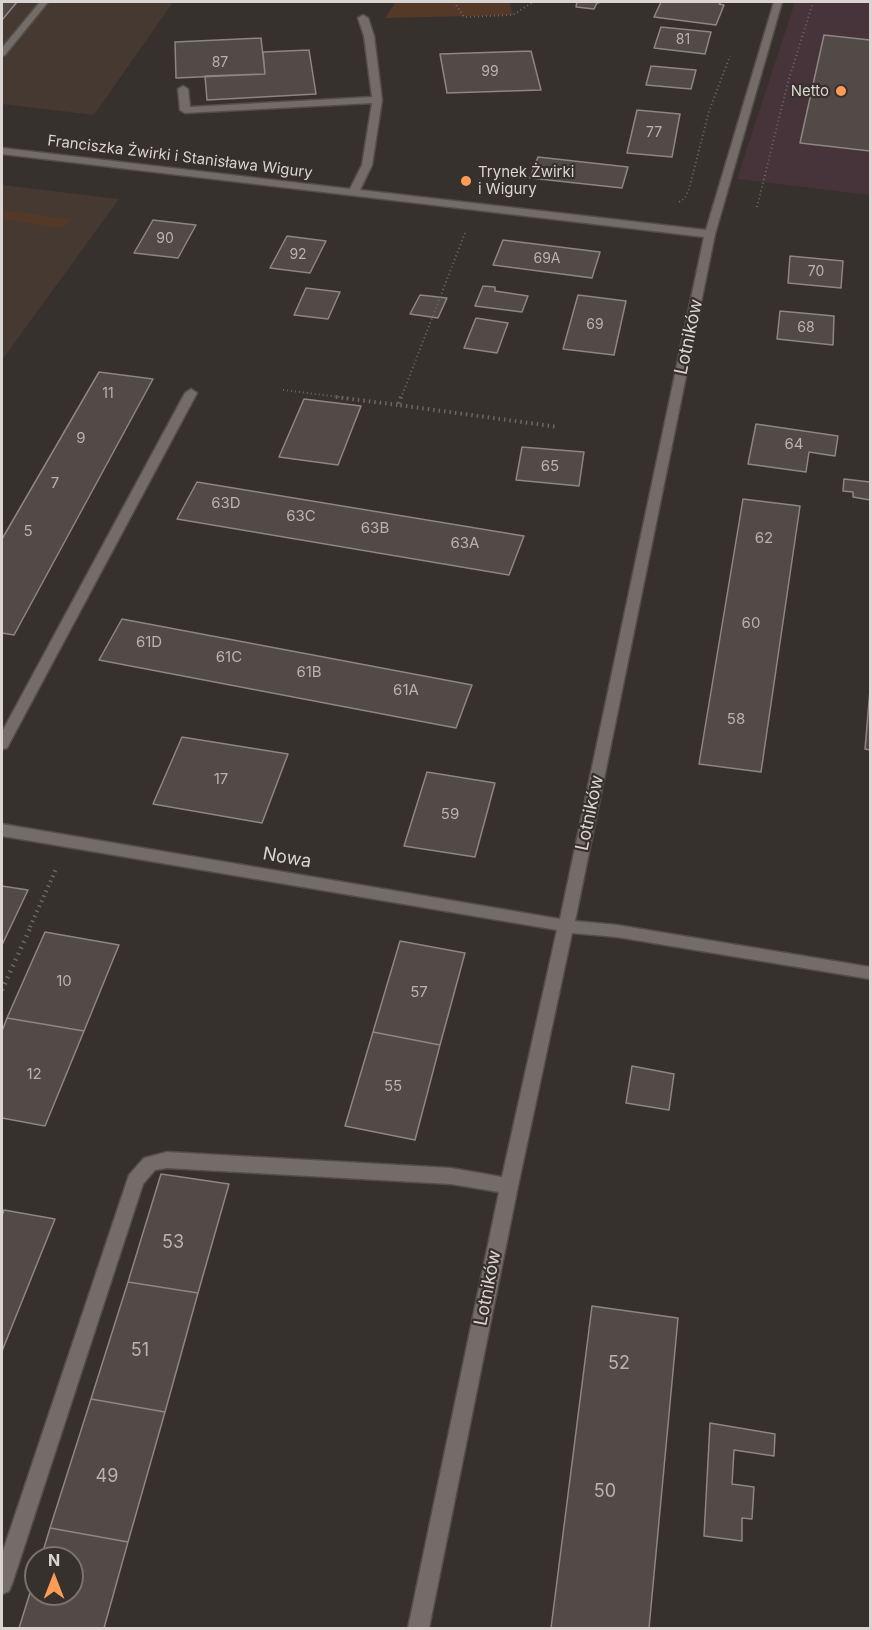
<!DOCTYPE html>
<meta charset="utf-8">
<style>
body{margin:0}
#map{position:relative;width:872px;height:1630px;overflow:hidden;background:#37312d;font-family:Inter,sans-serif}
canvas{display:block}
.frame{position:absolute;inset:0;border:3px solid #dad5d3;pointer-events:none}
.north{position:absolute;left:24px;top:1546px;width:60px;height:60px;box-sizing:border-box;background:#37312d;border:2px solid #78736f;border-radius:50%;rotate:0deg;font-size:16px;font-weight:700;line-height:24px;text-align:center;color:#dad5d3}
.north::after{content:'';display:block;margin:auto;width:21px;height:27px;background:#fd9c56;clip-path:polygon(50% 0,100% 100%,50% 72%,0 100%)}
</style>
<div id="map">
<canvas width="872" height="1630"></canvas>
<div class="frame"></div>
<div class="north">N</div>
</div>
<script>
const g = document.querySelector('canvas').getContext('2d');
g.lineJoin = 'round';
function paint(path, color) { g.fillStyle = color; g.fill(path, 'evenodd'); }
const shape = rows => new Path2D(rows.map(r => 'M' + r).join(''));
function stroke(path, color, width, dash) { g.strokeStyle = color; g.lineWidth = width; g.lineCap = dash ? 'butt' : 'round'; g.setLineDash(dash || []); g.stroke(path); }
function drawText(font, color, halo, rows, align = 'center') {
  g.font = font + ' Inter,sans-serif'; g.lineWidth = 4.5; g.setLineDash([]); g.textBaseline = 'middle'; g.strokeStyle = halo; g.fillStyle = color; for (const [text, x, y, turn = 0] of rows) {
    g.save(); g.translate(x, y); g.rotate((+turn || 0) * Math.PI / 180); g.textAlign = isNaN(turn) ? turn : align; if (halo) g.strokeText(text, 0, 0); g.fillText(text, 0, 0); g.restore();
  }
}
const commercial = shape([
 [795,2,870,2,870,195,737,179]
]);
const built = shape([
 [2,2,173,2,94,115,2,104],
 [2,185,119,199,2,360]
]);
const green = shape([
 [396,2,509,2,513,15,385,18],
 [2,210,70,219,63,228,2,219]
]);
const building = shape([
 [2,2,17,2,2,20,2,2],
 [577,2,602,2,597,3,594,9,576,7,577,2],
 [661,2,721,2,719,4,724,5,716,25,654,17,661,2],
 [661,27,711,32,705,54,654,48,661,27],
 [824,35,870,40,870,151,800,143,824,35],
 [261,38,265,74,176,78,175,42,261,38],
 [309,50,316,94,207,100,205,76,265,74,263,52,309,50],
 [531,51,541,90,447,93,440,54,531,51],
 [651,66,696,70,691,89,646,85,651,66],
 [637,110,680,114,672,157,627,153,637,110],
 [538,157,628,167,622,188,530,178,538,157],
 [153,220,196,225,178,258,134,253,153,220],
 [287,236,326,241,310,273,270,268,287,236],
 [503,240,600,252,592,278,493,265,503,240],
 [790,256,843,261,841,288,788,283,790,256],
 [483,286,495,287,495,291,528,296,522,312,475,306,483,286],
 [306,288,340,292,328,319,294,315,306,288],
 [420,295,447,298,438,318,410,314,420,295],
 [578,295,626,301,614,355,563,349,578,295],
 [780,311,834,316,833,345,777,339,780,311],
 [476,318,508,323,497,353,464,348,476,318],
 [99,372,153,379,14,635,2,633,2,539,99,372],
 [304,399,361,406,338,465,279,457,304,399],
 [756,424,838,436,835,456,809,452,806,472,748,464,756,424],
 [522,447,584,452,579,486,516,480,522,447],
 [844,479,870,482,870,500,853,497,853,492,843,491,844,479],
 [197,482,524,536,509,575,177,519,197,482],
 [743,499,800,506,761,772,699,764,743,499],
 [122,619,472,685,456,728,99,660,122,619],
 [870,690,870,750,865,749,870,690],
 [182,737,288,754,262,823,153,804,182,737],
 [427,772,495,783,475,857,404,846,427,772],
 [2,886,28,890,2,945,2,886],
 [45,932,119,945,84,1031,7,1018,45,932],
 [400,941,465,953,440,1045,373,1032,400,941],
 [7,1018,84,1031,45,1126,2,1118,2,1031,7,1018],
 [373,1032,440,1045,415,1140,345,1126,373,1032],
 [632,1066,674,1074,669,1110,626,1103,632,1066],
 [161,1174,229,1184,198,1293,128,1282,161,1174],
 [4,1210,55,1219,2,1351,2,1216,4,1210],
 [128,1282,198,1293,165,1412,91,1399,128,1282],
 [592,1306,678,1318,649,1628,551,1628,592,1306],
 [91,1399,165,1412,128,1542,50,1528,91,1399],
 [710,1423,775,1434,774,1456,734,1450,732,1484,754,1487,752,1519,742,1518,742,1541,704,1536,710,1423],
 [50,1528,128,1542,104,1628,19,1628,36,1574,36,1594,72,1594,72,1558,41,1558,50,1528]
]);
const pathFar2 = shape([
 [454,2,464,17,513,15,533,2],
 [679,202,685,198,689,189,709,111,730,56],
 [757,207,788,82,813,2],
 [283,390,347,398],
 [401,398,465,233]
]);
const pathFar1 = shape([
 [336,397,398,405],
 [401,397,398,405,558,427],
 [30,927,56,869]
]);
const path = shape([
 [2,990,31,926]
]);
const minor = shape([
 [40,2,48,2,5,55,2,56,2,48,40,2],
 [774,2,782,2,715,234,575,921,617,925,870,967,870,979,617,937,572,933,518,1186,429,1628,408,1628,499,1192,451,1184,167,1168,155,1170,143,1184,12,1584,9,1591,2,1594,2,1554,129,1175,144,1158,167,1152,451,1168,502,1177,557,930,2,836,2,824,560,919,704,237,2,154,2,148,350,189,362,165,372,103,185,113,180,110,178,89,183,86,188,89,190,107,372,97,364,36,358,18,363,15,368,18,374,36,382,100,372,165,360,190,706,230,774,2],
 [191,389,197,393,9,744,7,748,2,749,2,732,185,393,191,389]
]);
const markers = [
 [841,91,6,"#fd9c56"],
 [466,181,6,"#fd9c56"]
];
const farNumbernames = [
 ["81",683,40],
 ["87",220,63],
 ["99",490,72],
 ["77",654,133],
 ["90",165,239],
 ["92",298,255],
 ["69A",547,259],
 ["70",816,272],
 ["69",595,325],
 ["68",806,328],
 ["11",108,394]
];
const farPoinames = [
 ["Netto",829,91],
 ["Trynek Żwirki",478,172,"left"],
 ["i Wigury",478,189,"left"]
];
const farStreetnames = [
 ["Franciszka Żwirki i Stanisława Wigury",180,157,7]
];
const numberNames = [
 ["9",81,438],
 ["64",794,444],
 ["65",550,466],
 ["7",55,483],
 ["63D",226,503],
 ["63C",301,516],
 ["63B",375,528],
 ["5",28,531],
 ["62",764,538],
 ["63A",465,543],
 ["60",751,623],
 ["61D",149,642],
 ["61C",229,657],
 ["61B",309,672],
 ["61A",406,690],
 ["58",736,719],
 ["17",221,779],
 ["59",450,814],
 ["10",64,981],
 ["57",419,992],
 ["12",34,1074],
 ["55",393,1086]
];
const streetNames = [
 ["Lotników",689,337,-78],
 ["Lotników",590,813,-78],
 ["Nowa",287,858,10],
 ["Lotników",488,1288,-79]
];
const nearNumbernames = [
 ["53",173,1243],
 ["51",140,1351],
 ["52",619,1364],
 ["49",107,1477],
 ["50",605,1492]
];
paint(commercial, '#47343b');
paint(built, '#453932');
paint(green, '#543928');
paint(building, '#514a46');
stroke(building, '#8d8682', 1.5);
stroke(minor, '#534e4a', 3);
stroke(pathFar2, '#6d6764', 2, [1, 3]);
stroke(pathFar1, '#6d6764', 4, [1.5, 4]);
stroke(path, '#6d6764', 4.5, [1.5, 5]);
paint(minor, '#736c68');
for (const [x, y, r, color] of markers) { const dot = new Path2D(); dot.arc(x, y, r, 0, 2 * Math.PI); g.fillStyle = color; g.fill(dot); stroke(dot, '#37312d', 2); }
drawText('14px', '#b8b2b0', null, farNumbernames);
drawText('15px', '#dad5d3', '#37312d', farPoinames, 'right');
drawText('15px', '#dad5d3', '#37312d', farStreetnames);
drawText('15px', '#b8b2b0', null, numberNames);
drawText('18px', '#dad5d3', '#37312d', streetNames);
drawText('18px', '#b8b2b0', null, nearNumbernames);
</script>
